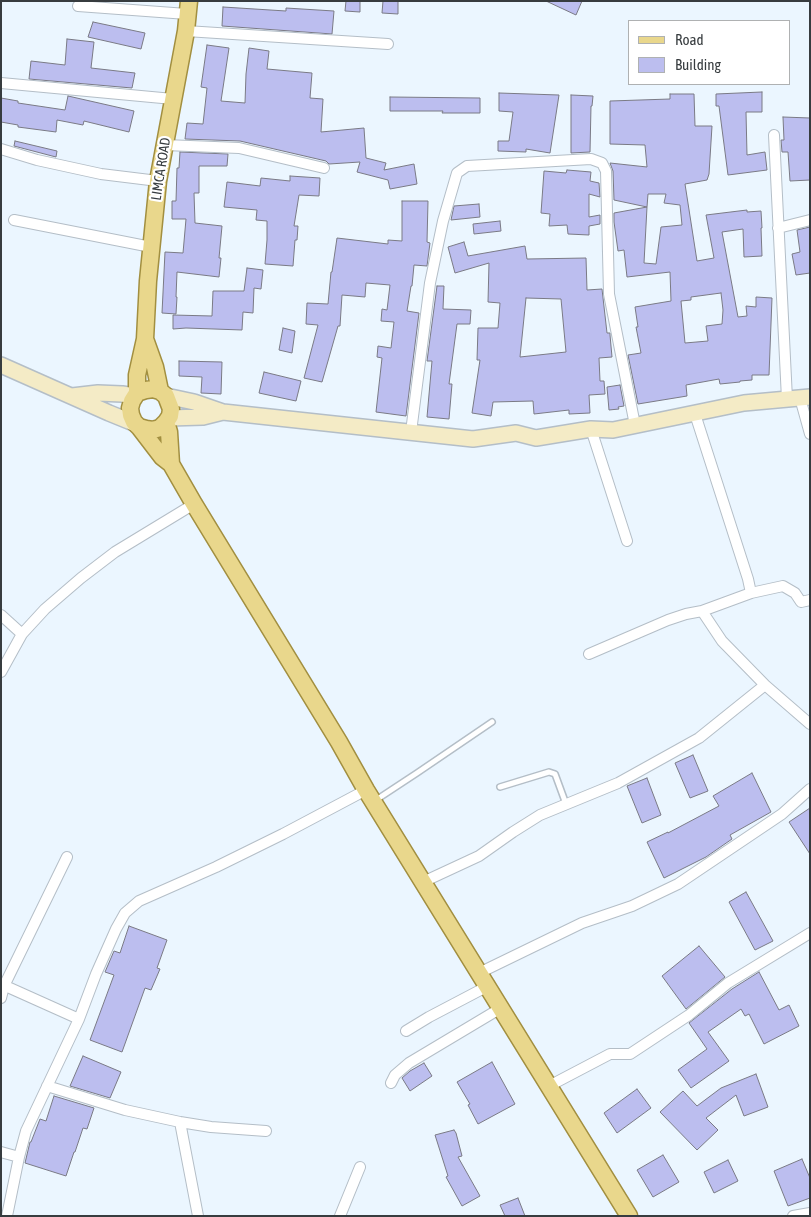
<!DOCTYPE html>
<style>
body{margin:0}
#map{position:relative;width:811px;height:1217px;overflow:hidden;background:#ebf6ff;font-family:"Asap Condensed",sans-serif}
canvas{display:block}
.frame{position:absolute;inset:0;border:2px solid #373c3f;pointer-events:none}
.legend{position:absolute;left:628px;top:20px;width:162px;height:65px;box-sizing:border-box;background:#fff;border:1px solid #afb1b2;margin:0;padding:6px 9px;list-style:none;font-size:15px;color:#373c3f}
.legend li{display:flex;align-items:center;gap:10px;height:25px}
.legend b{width:25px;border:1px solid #afb1b2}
</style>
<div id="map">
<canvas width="811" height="1217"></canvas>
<div class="frame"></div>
<ul class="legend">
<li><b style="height:6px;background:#e9d78c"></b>Road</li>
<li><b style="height:14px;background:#bcbeef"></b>Building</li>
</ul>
</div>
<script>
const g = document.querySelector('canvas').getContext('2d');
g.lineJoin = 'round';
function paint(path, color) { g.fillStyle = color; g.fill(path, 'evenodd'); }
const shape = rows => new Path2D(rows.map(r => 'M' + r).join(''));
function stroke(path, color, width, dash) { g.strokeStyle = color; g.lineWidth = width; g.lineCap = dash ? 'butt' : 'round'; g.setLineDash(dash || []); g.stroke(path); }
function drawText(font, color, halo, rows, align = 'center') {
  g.font = font + ' "Asap Condensed",sans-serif'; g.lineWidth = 4.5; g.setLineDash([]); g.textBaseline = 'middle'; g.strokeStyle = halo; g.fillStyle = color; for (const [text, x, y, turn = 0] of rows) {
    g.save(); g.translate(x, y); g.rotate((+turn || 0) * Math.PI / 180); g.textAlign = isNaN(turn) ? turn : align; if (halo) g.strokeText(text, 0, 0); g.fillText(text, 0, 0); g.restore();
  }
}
const building = shape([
 [346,1,360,1,360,12,345,11,346,1],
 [383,1,398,1,398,14,382,13,383,1],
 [546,1,582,1,576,15,546,1],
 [223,7,286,11,286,8,334,11,332,34,222,26,223,7],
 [93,22,145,33,141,49,88,37,93,22],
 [67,39,94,42,91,68,135,73,132,88,29,79,31,61,65,65,67,39],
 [207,45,229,48,221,101,245,103,246,74,249,48,269,51,267,69,312,73,310,98,323,99,321,132,364,128,366,158,386,163,384,170,414,164,417,184,390,189,388,180,357,172,360,162,329,164,326,161,240,141,185,139,187,123,203,124,207,88,201,87,207,45],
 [762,92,762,112,746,112,747,155,765,152,767,170,728,175,719,106,716,106,716,94,762,92],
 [499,93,559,95,550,153,526,149,526,152,498,151,498,141,509,141,513,112,499,111,499,93],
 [670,94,694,94,695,126,712,126,709,174,707,180,685,184,697,261,714,258,706,215,747,210,747,212,761,211,762,228,761,228,762,256,744,257,743,229,722,232,738,317,747,316,746,306,756,307,756,297,772,298,769,375,752,375,752,380,740,381,740,382,720,384,719,379,686,385,687,396,638,404,628,355,641,353,636,327,638,327,635,307,671,301,670,272,627,277,624,250,618,251,614,222,614,213,647,207,644,263,656,264,661,227,682,225,680,205,664,203,666,194,648,194,647,207,614,200,613,171,610,163,647,167,645,145,610,144,610,101,670,99,670,94],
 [721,293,723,310,722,324,706,326,708,341,685,343,681,301,691,300,691,297,721,293],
 [571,95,593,96,592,106,591,106,590,152,571,153,571,95],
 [68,96,134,111,129,132,84,121,83,125,57,120,56,132,18,127,18,125,1,122,1,98,18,101,18,103,65,110,68,96],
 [390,97,480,98,480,113,442,113,443,111,390,111,390,97],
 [783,117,810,118,810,180,790,181,788,152,782,152,781,140,784,140,783,117],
 [15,141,57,151,56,157,14,146,15,141],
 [180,152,228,154,227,166,199,166,199,193,194,193,195,223,222,226,219,258,221,258,219,277,177,272,176,297,177,297,176,314,162,313,165,252,183,253,186,219,172,219,172,201,176,201,177,168,179,168,180,152],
 [567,170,591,172,590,181,599,183,600,197,589,194,589,217,600,215,600,224,589,226,589,235,568,234,567,225,549,226,550,214,541,213,544,171,566,173,567,170],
 [290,176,320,178,319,196,299,195,294,226,298,226,297,240,295,240,293,266,265,264,267,240,267,221,256,220,257,210,224,207,227,182,260,186,261,178,290,181,290,176],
 [402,201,428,201,427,242,430,243,427,266,414,265,412,286,411,286,407,311,419,313,406,416,376,412,382,358,377,357,378,346,391,348,394,322,381,321,382,309,387,310,390,285,366,283,365,297,342,295,340,326,338,326,322,382,304,378,318,325,306,324,307,303,328,304,331,272,332,272,337,238,388,244,388,240,402,241,402,201],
 [479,204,480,217,451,220,454,206,479,204],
 [500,221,501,231,474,234,473,224,500,221],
 [810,227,810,273,796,275,792,254,800,252,797,230,810,227],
 [464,242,468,256,525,246,527,259,586,258,587,290,602,289,607,333,610,333,610,335,612,357,599,358,600,381,604,381,605,394,589,395,590,413,569,414,569,410,534,414,533,401,493,402,491,416,472,413,480,360,477,360,478,328,498,328,500,303,488,302,489,263,455,273,448,247,464,242],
 [526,298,561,299,566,352,520,357,526,298],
 [247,268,263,270,261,289,254,288,253,313,243,312,242,330,186,328,173,329,173,315,212,316,213,291,244,291,247,268],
 [437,286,444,286,443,309,471,310,470,324,457,324,449,384,452,384,449,419,427,417,432,361,427,361,437,286],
 [283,328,295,331,292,353,279,350,283,328],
 [179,361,222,362,221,394,201,393,202,377,179,376,179,361],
 [264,372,301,381,296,401,259,393,264,372],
 [620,385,624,406,618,407,619,409,609,410,607,387,620,385],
 [693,755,708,791,690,798,675,763,693,755],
 [752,773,771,812,730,835,732,839,706,857,664,878,647,842,668,832,668,833,719,806,713,796,752,773],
 [647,778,661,815,642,823,627,786,647,778],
 [810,808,810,854,789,822,810,808],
 [746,892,773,941,755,950,729,902,746,892],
 [129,926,167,940,157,968,160,969,151,990,145,988,122,1052,90,1040,114,975,105,972,114,951,120,953,129,926],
 [699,946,725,977,686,1009,662,976,699,946],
 [759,972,779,1010,789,1005,799,1026,764,1044,749,1014,745,1016,741,1009,708,1032,729,1061,691,1088,678,1070,707,1049,689,1023,732,989,759,972],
 [83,1056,121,1072,110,1098,70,1086,83,1056],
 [492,1062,515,1104,478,1124,468,1105,470,1104,457,1082,492,1062],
 [424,1063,432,1076,410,1091,402,1078,410,1071,424,1063],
 [756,1074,768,1107,744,1116,736,1095,706,1118,718,1130,697,1150,660,1112,683,1091,697,1106,721,1088,756,1074],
 [637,1089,651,1108,617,1133,604,1113,637,1089],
 [54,1096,94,1108,87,1129,83,1128,75,1152,74,1152,66,1176,25,1163,30,1142,31,1142,40,1119,46,1121,54,1096],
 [454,1130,456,1133,462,1156,458,1157,480,1196,462,1206,446,1177,448,1176,435,1135,454,1130],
 [663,1155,679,1182,653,1197,637,1170,663,1155],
 [802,1159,810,1178,810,1198,788,1206,774,1171,802,1159],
 [728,1160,738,1181,714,1193,704,1172,728,1160],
 [518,1198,525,1216,505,1216,500,1205,518,1198]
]);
const lane = shape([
 [500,787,549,772,555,774,566,804],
 [376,800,417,773,492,722]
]);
const street = shape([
 [78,6,187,14],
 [186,31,388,44],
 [1,83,173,99],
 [774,135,787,399],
 [165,145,239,148,324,168],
 [1,149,37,160,101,174,158,181],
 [14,220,151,247],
 [778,228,810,220],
 [800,398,810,434],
 [695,414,748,579,751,593,702,611,722,641,765,685,810,724],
 [591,429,627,541],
 [411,432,430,283,443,221,457,173,467,166,591,159,602,163,606,171,609,294,635,425],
 [751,593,783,586,795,593,801,602,810,600],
 [1,615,22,634],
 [589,654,668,620,686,614,702,611],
 [1,672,22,634,45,609,81,578,115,552,194,504],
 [423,882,479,856,513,832,540,815,618,783,699,738,765,685],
 [479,973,582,923,632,906,678,884,782,814,810,789],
 [1,984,79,1019],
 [1,998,4,986,67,857],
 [406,1031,429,1017,488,986],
 [391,1083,395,1075,409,1063,501,1008],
 [47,1086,125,1110,180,1122,211,1127,266,1131],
 [549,1086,610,1054,630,1054,689,1015,728,983,810,933],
 [180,1122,198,1216],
 [1,1152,19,1157],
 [7,1216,19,1157,26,1131,79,1019,96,974,116,929,125,913,139,901,216,867,283,834,366,790],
 [340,1216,360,1167],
 [793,1216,810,1213]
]);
const secondary = shape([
 [1,365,109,413,136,424],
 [72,396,98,393,122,394,135,396],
 [166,396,194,402,223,412,473,439,516,433,536,438,591,429,613,430,744,403,810,397],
 [169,418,203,417,223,412]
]);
const primary = shape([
 [145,339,155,367,160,391],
 [137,393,137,375,145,339,148,281,158,181,186,31,189,1],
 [166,422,160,428,153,430,146,429,139,427,134,422,131,415,130,408,132,401,137,393,146,390,153,389,160,391,166,396,171,409,170,416,166,422,169,432,171,464],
 [139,427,162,457,171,464,194,504,339,742,366,790,629,1216]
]);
const streetNames = [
 ["LIMCA ROAD",161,169,-81]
];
paint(building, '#bcbeef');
stroke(building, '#7a7a85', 1);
stroke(lane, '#b4bec7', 8);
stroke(street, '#b4bec7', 12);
stroke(secondary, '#b4bec7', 18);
stroke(primary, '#a28f40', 19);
stroke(lane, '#fff', 5);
stroke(street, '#fff', 10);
stroke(secondary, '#f4ebc6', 15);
stroke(primary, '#e9d78c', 16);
drawText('14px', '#373c3f', '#fff', streetNames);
</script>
